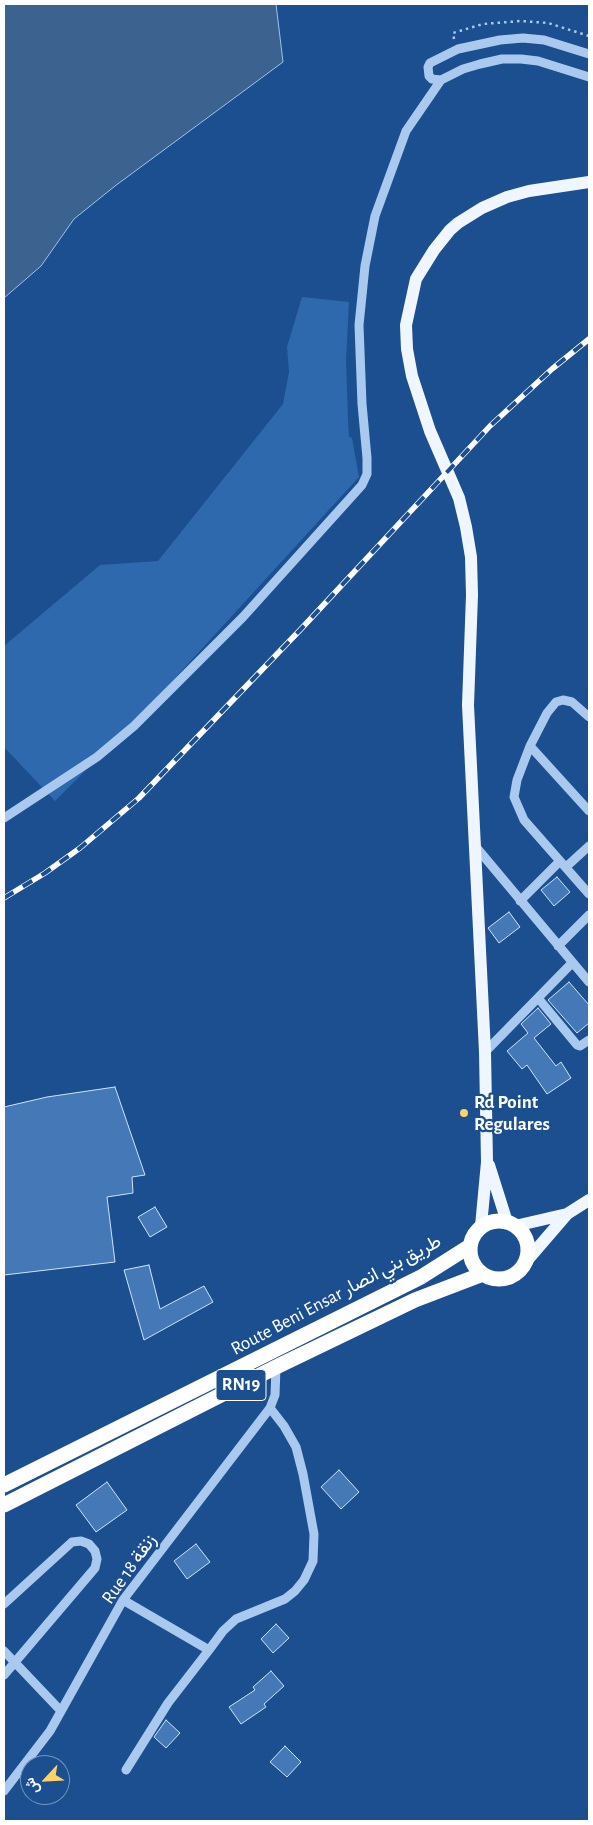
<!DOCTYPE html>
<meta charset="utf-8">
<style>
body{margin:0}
#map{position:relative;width:593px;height:1825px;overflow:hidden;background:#1b4f8f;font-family:"Alegreya Sans",Vazirmatn,sans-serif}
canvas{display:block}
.frame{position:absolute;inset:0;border:5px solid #fff;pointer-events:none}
.north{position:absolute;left:20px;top:1755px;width:50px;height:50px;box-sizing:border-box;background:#1b4f8f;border:1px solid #7695bc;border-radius:50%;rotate:245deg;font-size:14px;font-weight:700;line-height:20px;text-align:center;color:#fff}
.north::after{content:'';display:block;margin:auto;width:18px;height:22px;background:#ffd166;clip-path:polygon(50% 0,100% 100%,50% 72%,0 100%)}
</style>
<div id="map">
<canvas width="593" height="1825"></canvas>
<div class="frame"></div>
<div class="north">ش</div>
</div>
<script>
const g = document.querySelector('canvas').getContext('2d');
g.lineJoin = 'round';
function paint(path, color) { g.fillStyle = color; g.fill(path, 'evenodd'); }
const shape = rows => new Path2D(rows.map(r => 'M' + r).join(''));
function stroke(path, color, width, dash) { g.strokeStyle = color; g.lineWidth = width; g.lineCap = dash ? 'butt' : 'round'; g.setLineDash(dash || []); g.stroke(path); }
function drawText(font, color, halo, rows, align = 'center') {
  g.font = font + ' "Alegreya Sans",Vazirmatn,sans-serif'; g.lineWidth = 4.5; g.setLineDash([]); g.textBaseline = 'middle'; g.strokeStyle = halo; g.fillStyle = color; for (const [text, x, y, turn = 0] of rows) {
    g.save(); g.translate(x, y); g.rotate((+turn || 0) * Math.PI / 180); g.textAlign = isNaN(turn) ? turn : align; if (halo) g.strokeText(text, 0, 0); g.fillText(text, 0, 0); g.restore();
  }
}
const green = shape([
 [302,297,349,302,346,360,348,419,349,437,352,438,359,477,145,711,55,801,4,747,4,646,100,565,158,561,283,404,289,372,287,347]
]);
const water = shape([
 [4,4,276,4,283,62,115,186,74,219,41,266,4,298,4,4]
]);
const building = shape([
 [557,877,570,892,554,906,541,890,557,877],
 [509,912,520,927,499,943,488,928,509,912],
 [569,982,589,1005,589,1023,577,1033,548,1000,569,982],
 [538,1008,551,1024,534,1038,556,1066,561,1062,571,1078,547,1094,527,1065,522,1069,507,1051,528,1033,521,1024,538,1008],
 [115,1087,145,1175,132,1177,133,1193,107,1197,115,1262,4,1275,4,1107,47,1097,115,1087],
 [155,1207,167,1227,150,1237,138,1217,155,1207],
 [149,1265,160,1309,204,1286,213,1302,144,1340,124,1270,149,1265],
 [339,1470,359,1492,341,1509,321,1487,339,1470],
 [107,1482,127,1510,96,1532,76,1505,107,1482],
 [196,1544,210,1562,187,1579,174,1561,196,1544],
 [276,1624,289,1638,273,1653,261,1639,276,1624],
 [271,1671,284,1686,264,1704,266,1707,241,1724,229,1707,255,1690,253,1687,271,1671],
 [166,1720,180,1733,166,1748,154,1737,166,1720],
 [285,1746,301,1762,287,1777,270,1762,285,1746]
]);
const path = shape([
 [454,39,453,33,483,24,521,21,548,23,589,36]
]);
const minor = shape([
 [441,80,432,79,429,76,428,67,430,63,458,49,500,40,523,38,544,40,589,54],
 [589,717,572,702,563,700,556,702,547,713,530,746,517,780,514,797,524,820,589,894],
 [530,746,589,811],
 [4,818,97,757,134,726,243,617,362,485,367,474,367,458,362,404,359,325,365,266,375,216,406,131,441,80,463,69,480,64,502,59,521,59,538,61,589,77],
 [476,847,589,982],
 [566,867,589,846],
 [520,901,560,861],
 [558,946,589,915],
 [538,998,577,1045,580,1046,589,1040],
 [485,1052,572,963],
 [123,1600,209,1650,168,1703,126,1770],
 [4,1604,72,1542,81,1541,89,1544,95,1551,97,1559,95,1568,4,1675],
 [209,1650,223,1631,236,1619,285,1599,295,1591,304,1580,313,1561,314,1534,303,1474,296,1447,284,1426,270,1408],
 [4,1651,61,1711],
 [4,1791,50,1731,123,1600,270,1408,275,1395,276,1367]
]);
const major = shape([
 [489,1165,507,1222],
 [481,1226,487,1162,485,1052,468,705,472,595,471,557,466,527,459,498,430,431,412,376,407,349,406,325,416,279,434,250,450,230,458,223,482,208,507,197,529,191,589,182],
 [515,1226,567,1214],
 [524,1264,567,1214,589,1200]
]);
const highway = shape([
 '470 1250a29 29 0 1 1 58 0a29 29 0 1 1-58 0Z',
 [4,1485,421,1277,470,1246],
 [4,1505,276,1367,415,1300,483,1274]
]);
const rail = shape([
 [4,898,45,873,80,848,139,798,301,629,490,426,552,369,589,339]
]);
const markers = [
 [464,1113,5,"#ffd166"]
];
const shields = [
 [241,1385,50]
];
const shieldNames = [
 ["RN19",241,1385]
];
const poiNames = [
 ["Rd Point",474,1102],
 ["Regulares",474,1124]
];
const streetNames = [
 ["Route Beni Ensar طريق بني انصار",336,1295,-28],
 ["Rue 18 زنقة",129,1569,-55]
];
paint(green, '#2e69ad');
paint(water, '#3c6290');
stroke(water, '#9cc4f0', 1);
paint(building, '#4478b7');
stroke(building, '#cfe3fa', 1);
stroke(path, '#a9c9ee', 2.5, [2.5, 4]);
stroke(minor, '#a9c9ee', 9);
stroke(major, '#f0f6ff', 12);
stroke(highway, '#fff', 15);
stroke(rail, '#fff', 5.5);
stroke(rail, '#1b4f8f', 4, [11]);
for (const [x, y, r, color] of markers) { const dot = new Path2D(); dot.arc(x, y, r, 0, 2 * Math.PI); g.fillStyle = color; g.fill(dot); stroke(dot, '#1b4f8f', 2); }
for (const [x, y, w] of shields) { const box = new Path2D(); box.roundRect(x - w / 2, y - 15.5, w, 31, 4); g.fillStyle = '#1b4f8f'; g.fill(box); stroke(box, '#fff', 1); }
drawText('bold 18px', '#fff', null, shieldNames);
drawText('bold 19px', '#fff', '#1b4f8f', poiNames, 'left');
drawText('19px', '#fff', '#1b4f8f', streetNames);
</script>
